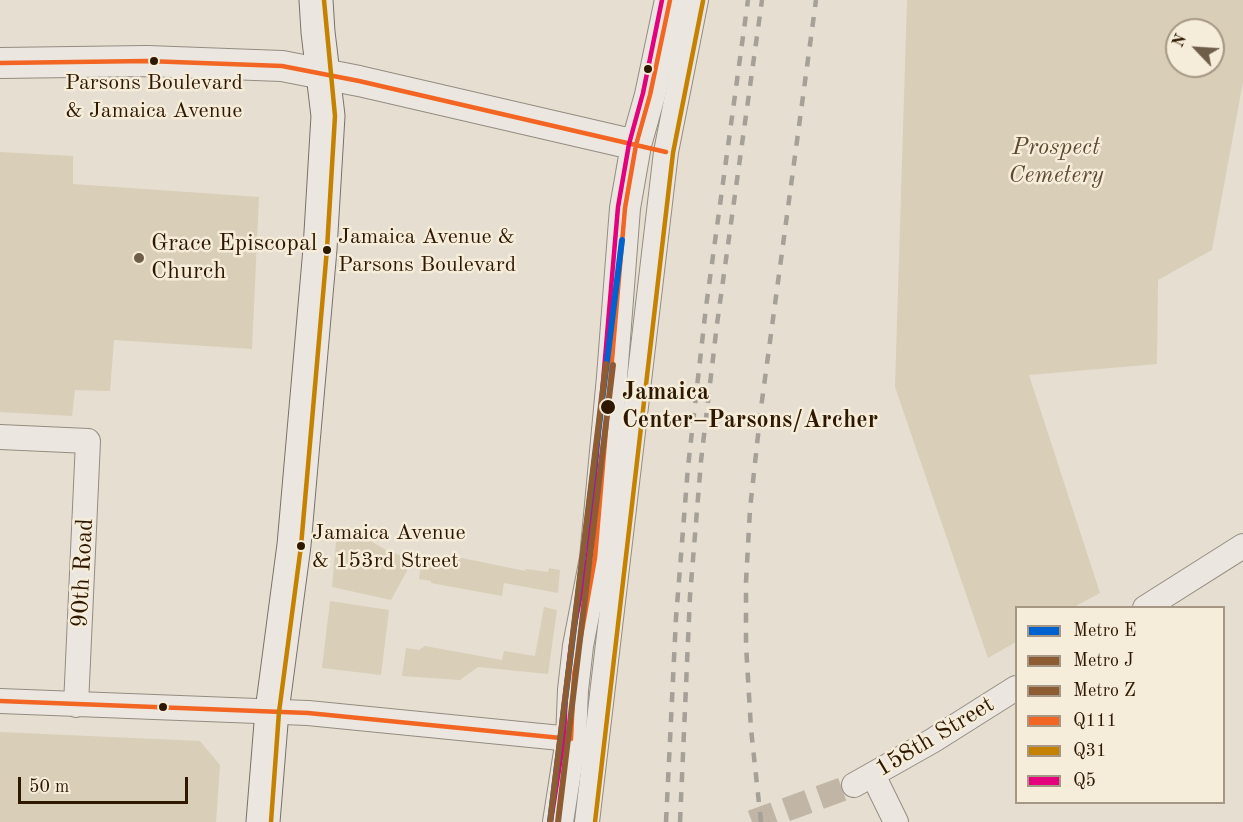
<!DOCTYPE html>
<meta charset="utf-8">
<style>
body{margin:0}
#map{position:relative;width:1243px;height:822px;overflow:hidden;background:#e6ded0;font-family:"Old Standard TT",serif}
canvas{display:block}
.legend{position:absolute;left:1015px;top:606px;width:210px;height:198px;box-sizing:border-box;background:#f5ecda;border:2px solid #a59783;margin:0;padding:8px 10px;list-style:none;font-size:18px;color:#2e1800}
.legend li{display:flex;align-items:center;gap:12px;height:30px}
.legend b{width:30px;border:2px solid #a59783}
.north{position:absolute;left:1165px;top:18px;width:60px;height:60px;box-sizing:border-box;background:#f5ecda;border:2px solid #a59783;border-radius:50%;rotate:295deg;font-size:16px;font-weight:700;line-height:24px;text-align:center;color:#2e1800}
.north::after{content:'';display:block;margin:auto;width:21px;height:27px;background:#6e5d49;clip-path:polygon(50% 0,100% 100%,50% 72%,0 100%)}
.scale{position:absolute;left:18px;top:777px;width:170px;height:27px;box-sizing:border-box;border:3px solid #2e1800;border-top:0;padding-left:8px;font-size:18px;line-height:21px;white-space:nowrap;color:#2e1800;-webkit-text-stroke:4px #f5ecda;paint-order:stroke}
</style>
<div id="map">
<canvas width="1243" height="822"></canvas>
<ul class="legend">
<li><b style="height:8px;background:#0062cf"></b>Metro E</li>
<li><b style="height:8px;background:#8e5c33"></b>Metro J</li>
<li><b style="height:8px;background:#8e5c33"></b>Metro Z</li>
<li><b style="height:8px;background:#f26522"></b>Q111</li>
<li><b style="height:8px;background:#c58200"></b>Q31</li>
<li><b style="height:8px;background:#e5007d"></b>Q5</li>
</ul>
<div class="north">N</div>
<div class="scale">50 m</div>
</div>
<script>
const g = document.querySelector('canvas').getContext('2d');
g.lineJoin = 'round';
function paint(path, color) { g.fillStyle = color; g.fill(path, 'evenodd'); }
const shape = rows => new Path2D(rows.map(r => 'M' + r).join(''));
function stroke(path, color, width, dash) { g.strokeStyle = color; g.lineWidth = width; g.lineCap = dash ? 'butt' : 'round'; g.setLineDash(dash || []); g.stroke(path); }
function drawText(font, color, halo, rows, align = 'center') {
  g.font = font + ' "Old Standard TT",serif'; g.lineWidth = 5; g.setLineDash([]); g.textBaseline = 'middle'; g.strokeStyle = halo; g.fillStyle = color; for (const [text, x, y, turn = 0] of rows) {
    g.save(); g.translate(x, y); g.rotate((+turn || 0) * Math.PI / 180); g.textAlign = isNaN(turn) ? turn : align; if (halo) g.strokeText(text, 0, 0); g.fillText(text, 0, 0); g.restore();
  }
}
const green = shape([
 [907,0,1243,0,1243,82,1212,250,1158,280,1157,364,1029,375,1100,593,1074,607,1016,608,1016,642,988,658,895,387],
 [1177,30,1213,30,1213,66,1177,66],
 [0,152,73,156,73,184,259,197,252,349,114,340,110,391,75,390,72,416,0,412],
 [337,531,364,537,386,550,413,560,391,600,332,587],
 [422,557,444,560,462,558,525,571,526,569,548,572,549,568,560,570,558,593,504,583,502,596,431,583,431,581,419,579],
 [330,601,389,610,381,675,322,668],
 [544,607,557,610,548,674,478,667,460,680,402,676,406,648,419,650,425,646,502,660,504,651,535,656],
 [0,732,200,741,220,765,216,822,0,822]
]);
const minorTunnel = shape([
 [752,822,854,785]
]);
const minor = shape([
 [0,437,88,441,76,705],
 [1145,608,1243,546],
 [0,701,308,713,571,739],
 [873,775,896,822],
 [854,785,932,741,1016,688],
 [587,822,666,152,696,0]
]);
const tertiary = shape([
 [0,63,147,61,282,66,359,81,636,145],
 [558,822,571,739,573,690,578,646,595,558,612,377,625,208,636,145,650,95,670,0]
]);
const secondary = shape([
 [263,822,272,711,294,545,320,249,328,116,318,32,316,0]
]);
const rail = shape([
 [666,822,676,618,688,467,706,307,748,0],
 [680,822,690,596,701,461,717,324,762,0],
 [761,822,751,729,746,645,746,582,750,509,761,408,816,0]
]);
const bus1 = shape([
 [0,63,147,61,282,66,359,81,666,152],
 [0,701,308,713,571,739],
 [571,739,574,675,595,558,625,208,636,145,650,95,670,0]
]);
const bus2 = shape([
 [271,822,279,712,301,546,327,249,335,116,324,0],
 [595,822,673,153,703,1]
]);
const bus3 = shape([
 [551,821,564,738,566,690,571,645,588,557,618,207,629,144,643,93,662,0]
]);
const metro1 = shape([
 [550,822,622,240]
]);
const metro2 = shape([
 [550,822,606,364]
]);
const metro3 = shape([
 [558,822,613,365]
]);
const markers = [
 [154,61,5,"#2e1800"],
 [648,69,5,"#2e1800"],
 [327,250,5,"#2e1800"],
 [139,258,6,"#6e5d49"],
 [608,407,8,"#2e1800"],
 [301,546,5,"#2e1800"],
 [163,707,5,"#2e1800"]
];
const busNames = [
 ["Parsons Boulevard",154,83,"center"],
 ["& Jamaica Avenue",154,111,"center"],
 ["Jamaica Avenue &",338,237],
 ["Parsons Boulevard",338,265],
 ["Jamaica Avenue",312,533],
 ["& 153rd Street",312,561]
];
const parkNames = [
 ["Prospect",1056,148],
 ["Cemetery",1056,176]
];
const poiNames = [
 ["Grace Episcopal",151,244],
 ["Church",151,272]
];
const stopNames = [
 ["Jamaica",622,393],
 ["Center–Parsons/Archer",622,421]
];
const streetNames = [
 ["90th Road",83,573,-87],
 ["158th Street",935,737,-31]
];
paint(green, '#d9ceb8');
stroke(minorTunnel, '#c1b6a6', 24, [24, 12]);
stroke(minor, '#948c81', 26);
stroke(tertiary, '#948c81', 32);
stroke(secondary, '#797166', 35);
stroke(minor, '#ebe7e0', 24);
stroke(tertiary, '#ebe7e0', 30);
stroke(secondary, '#ebe7e0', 33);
stroke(rail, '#a5a098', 4.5, [10, 10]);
stroke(bus1, '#f26522', 4.5);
stroke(bus2, '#c58200', 4.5);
stroke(bus3, '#e5007d', 4.5);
stroke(metro1, '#0062cf', 6);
stroke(metro2, '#8e5c33', 6);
stroke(metro3, '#8e5c33', 6);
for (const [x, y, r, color] of markers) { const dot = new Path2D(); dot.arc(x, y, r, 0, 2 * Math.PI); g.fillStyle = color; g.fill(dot); stroke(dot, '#f5ecda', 2); }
drawText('22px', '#2e1800', '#f5ecda', busNames, 'left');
drawText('italic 24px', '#5e4a31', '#f5ecda', parkNames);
drawText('24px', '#2e1800', '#f5ecda', poiNames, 'left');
drawText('bold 24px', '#2e1800', '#f5ecda', stopNames, 'left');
drawText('24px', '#2e1800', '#f5ecda', streetNames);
</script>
